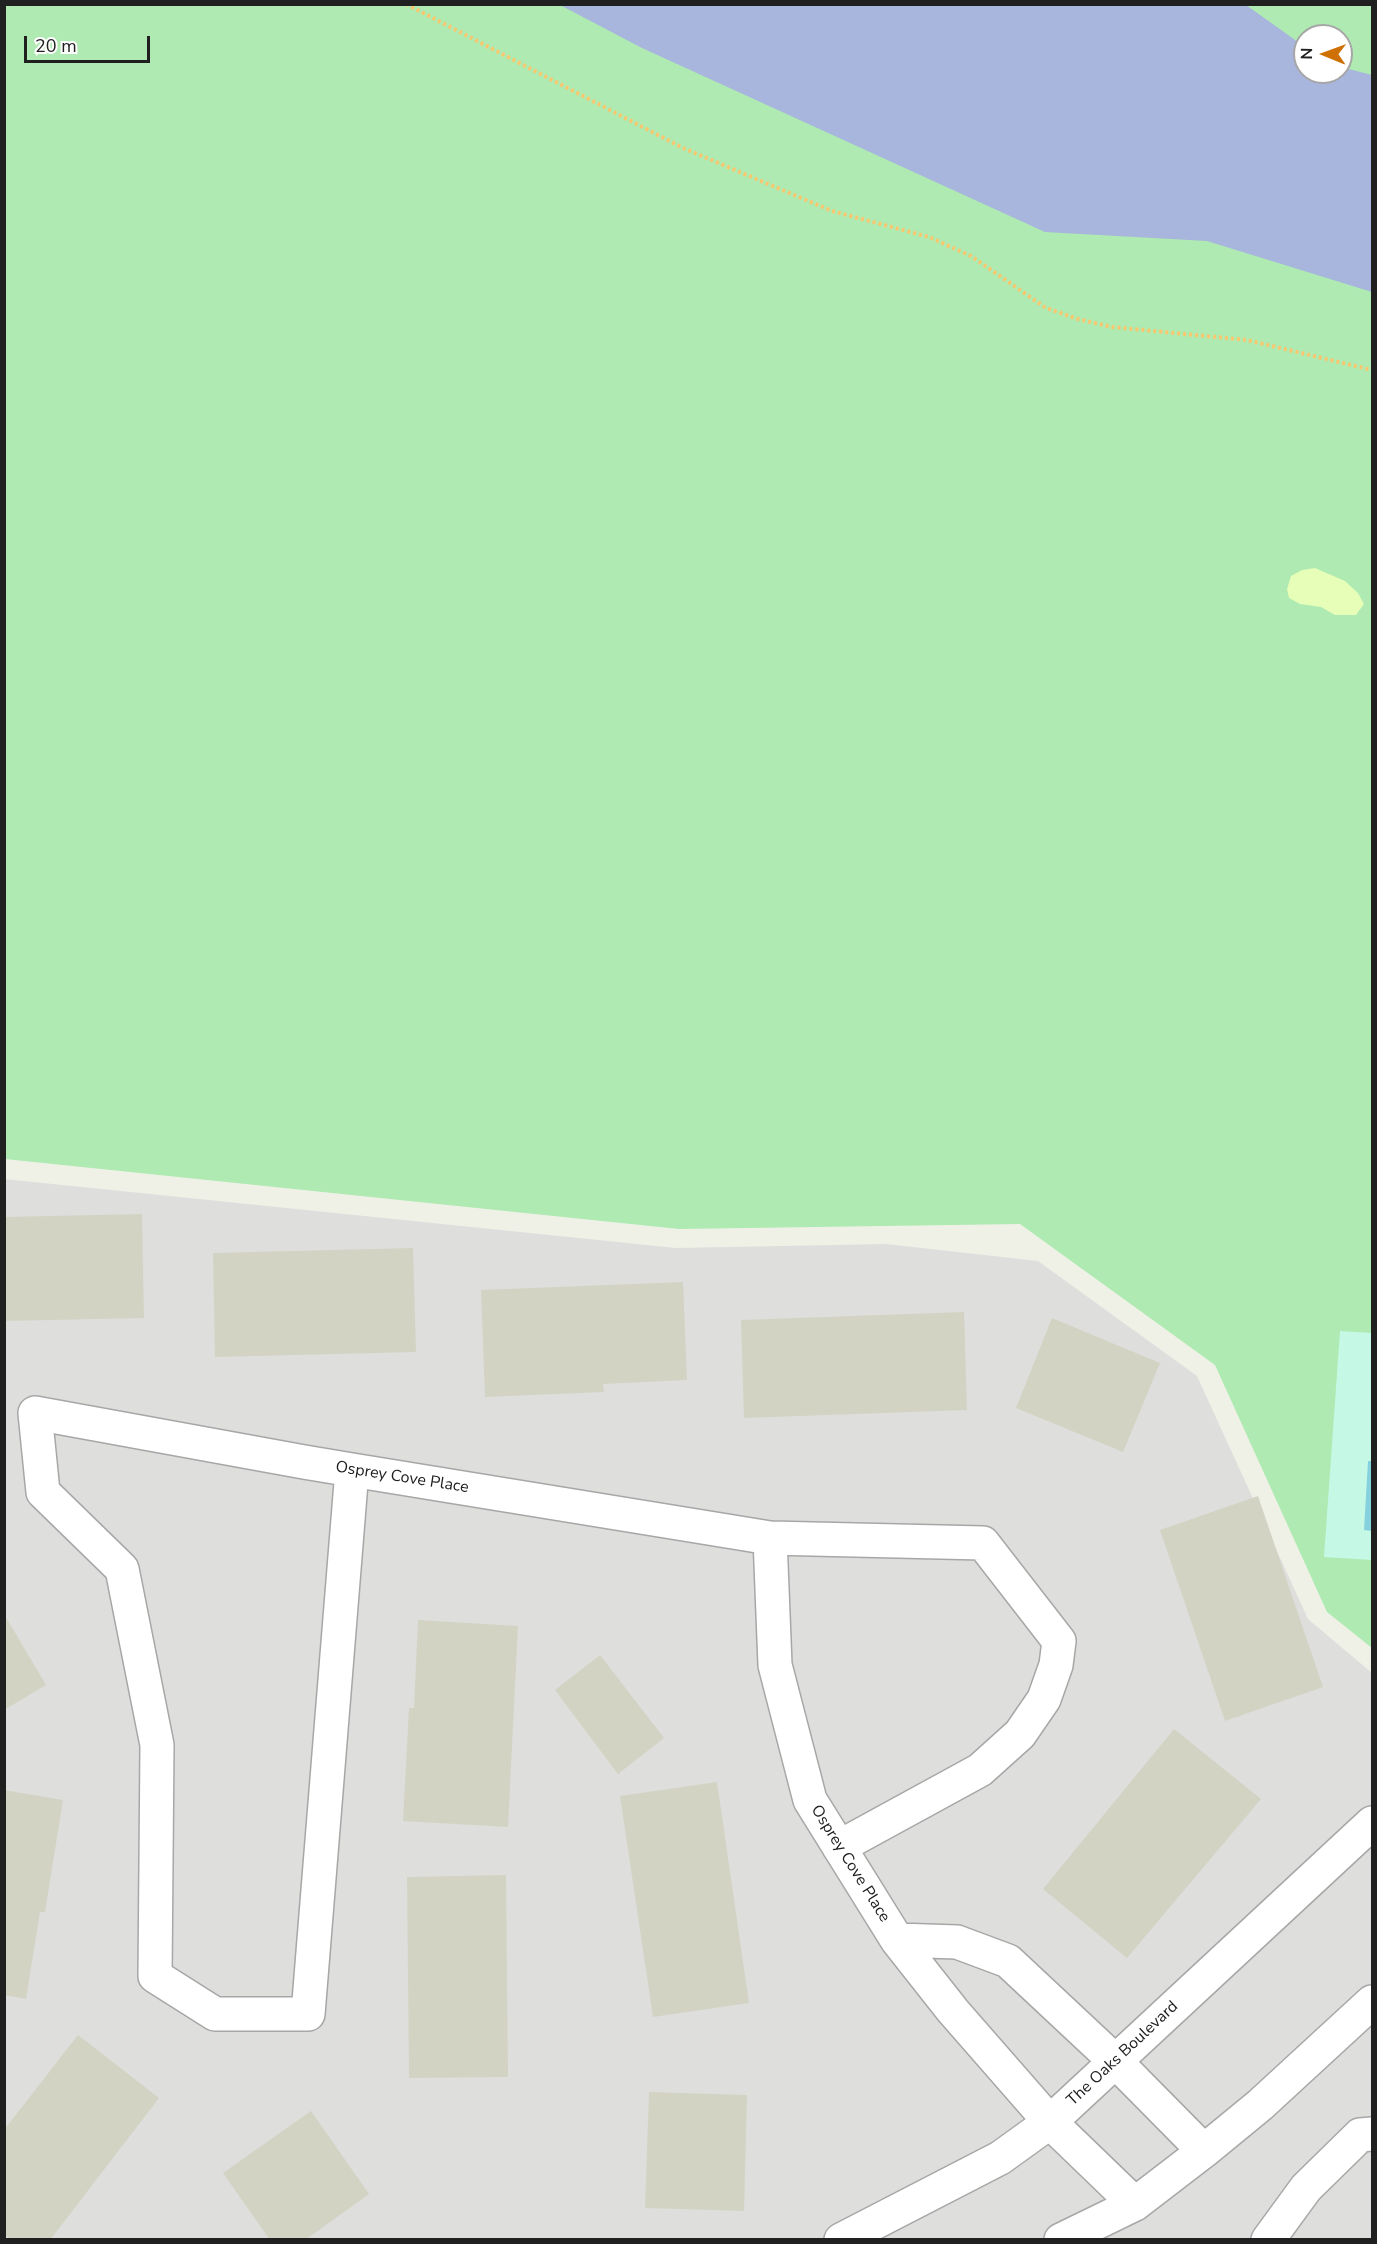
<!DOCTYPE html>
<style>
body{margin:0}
#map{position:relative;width:1377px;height:2244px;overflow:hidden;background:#eff1e7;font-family:"Nunito Sans",sans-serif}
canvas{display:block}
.frame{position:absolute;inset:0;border:6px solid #202020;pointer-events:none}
.north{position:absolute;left:1293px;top:24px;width:60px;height:60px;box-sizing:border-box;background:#fff;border:2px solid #a6a6a6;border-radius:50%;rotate:271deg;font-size:16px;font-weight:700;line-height:24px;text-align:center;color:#202020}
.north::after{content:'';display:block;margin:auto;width:21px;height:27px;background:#ce7003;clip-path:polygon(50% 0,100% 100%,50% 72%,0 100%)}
.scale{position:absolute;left:24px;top:36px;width:126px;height:27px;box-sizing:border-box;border:3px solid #202020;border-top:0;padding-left:8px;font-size:18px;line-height:21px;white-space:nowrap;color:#202020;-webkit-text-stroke:4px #fff;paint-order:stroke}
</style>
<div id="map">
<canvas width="1377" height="2244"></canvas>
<div class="frame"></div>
<div class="north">N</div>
<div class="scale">20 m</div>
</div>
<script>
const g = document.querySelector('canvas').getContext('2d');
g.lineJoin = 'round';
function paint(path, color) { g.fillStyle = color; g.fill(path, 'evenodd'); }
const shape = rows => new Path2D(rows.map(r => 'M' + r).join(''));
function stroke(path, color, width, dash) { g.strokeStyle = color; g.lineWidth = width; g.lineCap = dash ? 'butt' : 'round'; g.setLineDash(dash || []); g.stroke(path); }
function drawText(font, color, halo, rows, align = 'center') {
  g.font = font + ' "Nunito Sans",sans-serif'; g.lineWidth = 4.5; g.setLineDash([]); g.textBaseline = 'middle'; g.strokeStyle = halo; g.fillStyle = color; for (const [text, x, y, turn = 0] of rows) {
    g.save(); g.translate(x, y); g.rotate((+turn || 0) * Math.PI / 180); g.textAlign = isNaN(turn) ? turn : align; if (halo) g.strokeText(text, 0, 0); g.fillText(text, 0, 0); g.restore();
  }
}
const residential = shape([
 [4,1179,676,1248,886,1244,1038,1261,1197,1376,1308,1619,1372,1673,1372,2239,5,2239]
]);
const grass = shape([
 [4,5,1372,5,1372,1648,1327,1612,1215,1365,1020,1224,679,1229,5,1159],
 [1305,36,1341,36,1341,72,1305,72]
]);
const sand = shape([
 [1315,568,1345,581,1358,593,1364,604,1356,615,1335,615,1321,607,1300,604,1289,598,1287,589,1291,576,1302,570]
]);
const park = shape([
 [1340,1331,1372,1333,1372,1560,1324,1557]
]);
const pitch = shape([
 [1368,1461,1372,1461,1372,1531,1364,1530]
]);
const water = shape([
 [560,5,1246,5,1305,47,1305,72,1341,72,1341,67,1372,75,1372,292,1207,241,1045,232,642,48]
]);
const building = shape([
 [142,1214,144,1318,4,1321,4,1217],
 [413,1248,416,1352,215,1357,213,1253],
 [683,1282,687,1380,603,1384,604,1392,485,1397,481,1290],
 [964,1312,967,1410,744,1418,741,1320],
 [1052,1318,1160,1363,1123,1452,1016,1408],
 [1258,1496,1323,1687,1225,1721,1160,1530],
 [4,1614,46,1685,4,1710],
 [418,1620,518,1626,508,1827,403,1821,409,1708,414,1708],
 [600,1655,664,1738,618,1774,555,1690],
 [1174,1729,1261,1799,1127,1958,1043,1889],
 [717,1782,749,2003,653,2017,620,1796],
 [4,1790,63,1800,45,1912,40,1912,26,1999,4,1995],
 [506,1875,508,2077,409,2078,407,1877],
 [78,2035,159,2098,50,2240,12,2240,4,2234,4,2130],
 [649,2092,747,2095,744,2211,645,2208],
 [311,2111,369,2194,305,2240,270,2240,223,2173]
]);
const path = shape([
 [406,4,683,148,832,211,929,237,971,256,1046,308,1078,319,1112,327,1247,340,1372,370]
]);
const minor = shape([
 [352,1470,308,2014,215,2014,155,1976,157,1745,122,1569,43,1492,35,1413,304,1462,352,1470,770,1538,983,1543,1059,1641,1056,1665,1044,1699,1020,1734,980,1770,839,1847],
 [770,1538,775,1665,810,1800,897,1940,953,2011,1050,2122,1135,2204],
 [897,1940,957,1942,1008,1961,1116,2062,1204,2151],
 [841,2240,1000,2158,1050,2122,1372,1823],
 [1061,2240,1135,2204,1204,2151,1260,2105,1372,2002],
 [1268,2240,1306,2188,1360,2135,1372,2134]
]);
const streetNames = [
 ["Osprey Cove Place",402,1478,9],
 ["Osprey Cove Place",850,1864,58],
 ["The Oaks Boulevard",1123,2054,-43]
];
paint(residential, '#dededd');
paint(grass, '#aeeab1');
paint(sand, '#e6feb7');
paint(park, '#c5f9e5');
paint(pitch, '#86d1de');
paint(water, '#a8b5dd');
paint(building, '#d3d3c4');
stroke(minor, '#a7a7a7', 36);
stroke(path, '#f8c770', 4, [3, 3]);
stroke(minor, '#fff', 33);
drawText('16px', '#202020', '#fff', streetNames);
</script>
